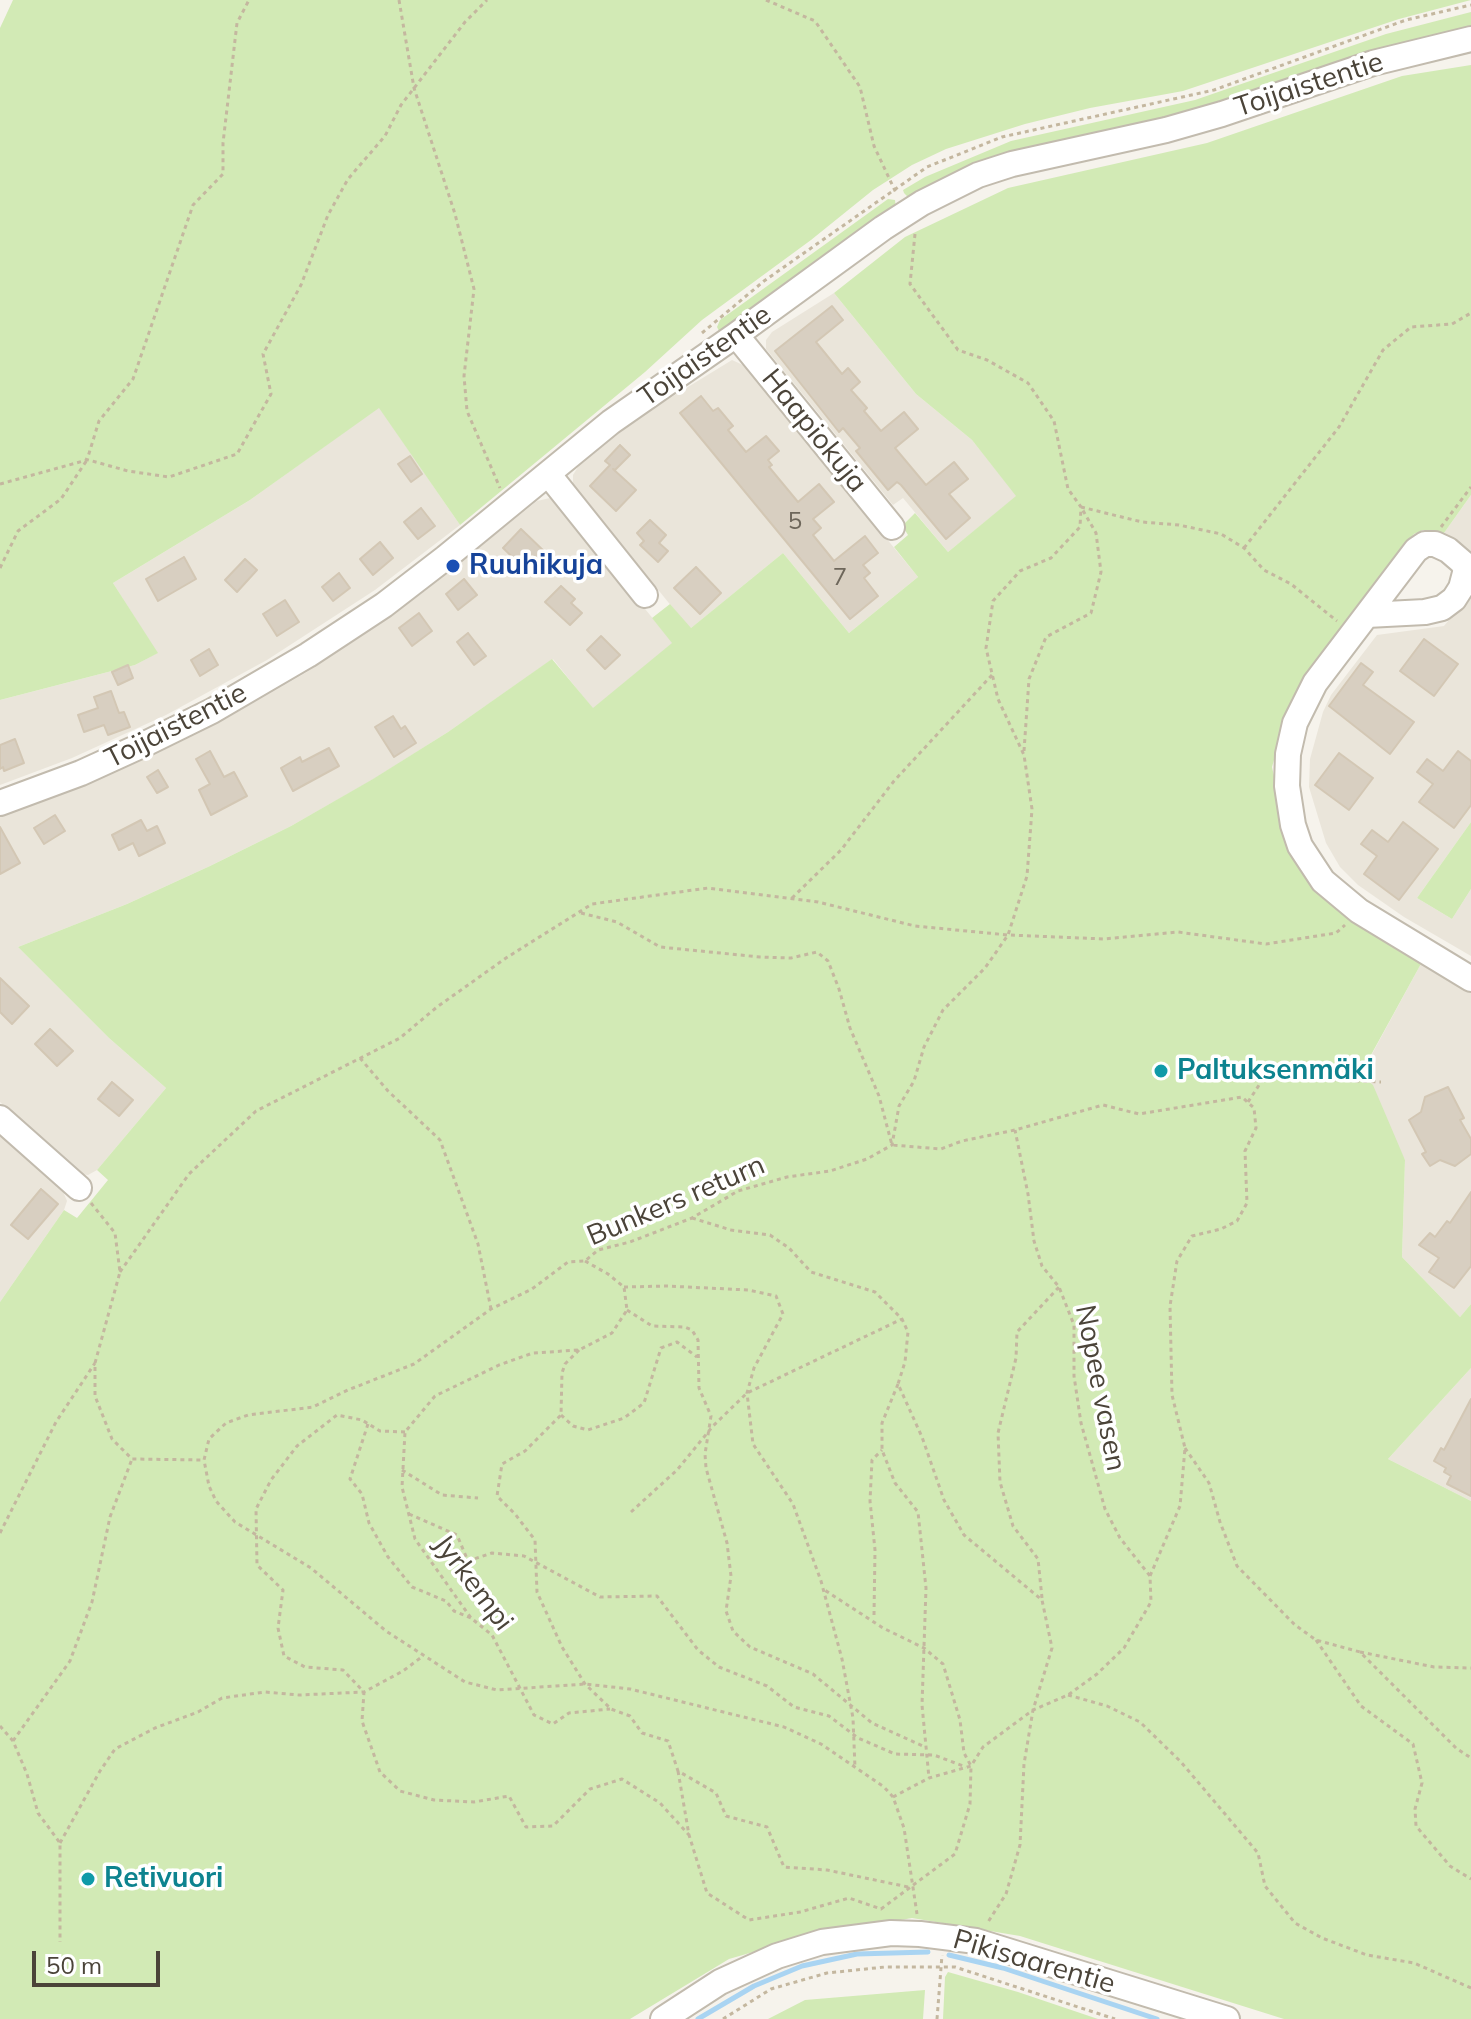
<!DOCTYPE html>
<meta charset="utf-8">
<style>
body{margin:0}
#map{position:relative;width:1471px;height:2019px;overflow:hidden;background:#f6f3ec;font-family:Mulish,sans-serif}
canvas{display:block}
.scale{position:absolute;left:32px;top:1951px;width:128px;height:36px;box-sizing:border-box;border:4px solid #4b4439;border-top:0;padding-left:10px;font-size:24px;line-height:28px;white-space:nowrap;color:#4b4439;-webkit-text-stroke:6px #fff;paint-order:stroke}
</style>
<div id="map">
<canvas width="1471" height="2019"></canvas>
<div class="scale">50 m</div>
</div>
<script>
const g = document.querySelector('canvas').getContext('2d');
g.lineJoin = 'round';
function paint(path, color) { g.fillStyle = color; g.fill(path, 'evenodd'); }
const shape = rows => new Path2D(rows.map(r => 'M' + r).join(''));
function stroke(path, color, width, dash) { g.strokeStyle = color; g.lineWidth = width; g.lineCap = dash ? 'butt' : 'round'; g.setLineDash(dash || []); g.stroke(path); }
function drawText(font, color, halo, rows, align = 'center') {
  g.font = font + ' Mulish,sans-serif'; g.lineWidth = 7; g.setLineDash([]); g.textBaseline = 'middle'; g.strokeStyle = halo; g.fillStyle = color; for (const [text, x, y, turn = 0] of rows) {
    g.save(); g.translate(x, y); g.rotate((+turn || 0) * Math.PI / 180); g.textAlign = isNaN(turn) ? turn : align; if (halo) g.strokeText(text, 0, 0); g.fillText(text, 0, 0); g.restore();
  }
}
const residential = shape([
 [834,293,916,394,972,440,1017,496,948,552,903,498,893,505,766,349,766,340,772,332],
 [732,360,745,366,918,577,849,633,783,553,690,629,573,485,573,475,578,467,639,417],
 [379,407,460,525,375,590,267,660,166,715,72,758,0,785,0,700,135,665,157,653,113,583,250,500],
 [1471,495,1471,553,1444,533],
 [550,498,558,503,673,643,593,709,553,659,448,732,374,779,291,826,210,866,127,904,18,947,109,1038,166,1088,97,1170,88,1175,79,1174,0,1102,0,817,78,788,154,755,227,718,307,672,422,593,537,501],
 [1471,593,1471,822,1417,898,1452,919,1471,889,1471,956,1404,917,1358,885,1340,867,1326,843,1309,787,1310,759,1323,712,1331,695,1377,635,1444,626],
 [1422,962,1471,992,1471,1304,1460,1317,1402,1257,1405,1160,1360,1076],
 [0,1131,62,1189,67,1201,64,1210,0,1302],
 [1471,1368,1471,1501,1388,1459]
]);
const green = shape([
 [13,0,1471,0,1399,19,1183,91,1090,108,1025,124,946,149,912,165,873,190,811,240,702,320,645,372,460,525,379,408,250,500,113,583,158,653,135,665,0,700,0,28],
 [1471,12,1471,30,1344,63,1160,121,1023,150,909,198,904,193,903,190,925,177,1011,141,1195,100,1386,34],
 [1471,65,1471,495,1444,533,1423,530,1414,534,1348,622,1292,698,1272,767,1292,857,1324,898,1422,962,1360,1075,1373,1085,1405,1160,1402,1257,1460,1317,1471,1304,1471,1368,1388,1459,1471,1501,1471,2019,1284,2019,1020,1936,912,1918,805,1937,729,1959,630,2019,0,2019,0,1302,64,1210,77,1218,108,1180,97,1170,166,1088,109,1038,18,947,127,904,210,866,291,826,373,779,448,732,552,659,593,708,672,643,652,618,670,604,691,628,783,553,849,633,918,577,894,547,908,535,903,527,904,524,915,513,948,552,1016,496,972,440,916,394,834,293,905,237,1008,188,1207,143,1402,76],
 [888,199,895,200,896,209,722,333,719,331,717,327,720,320],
 [1471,822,1471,889,1452,919,1417,898],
 [948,1972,1018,1992,1098,2019,943,2019,945,1977],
 [925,1990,923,2019,768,2019,805,2000]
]);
const stream = shape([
 [949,1955,1003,1968,1157,2019],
 [698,2019,754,1986,802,1966,857,1954,928,1952]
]);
const building = shape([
 [832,306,843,320,816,342,842,374,848,368,860,382,851,390,867,408,864,411,881,431,904,412,918,429,895,448,926,485,954,462,968,479,949,494,970,518,946,539,901,485,897,482,888,490,856,451,860,448,843,428,839,432,775,351,832,306],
 [701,396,713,411,718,408,733,426,728,430,746,452,766,436,779,451,768,460,772,465,769,467,798,502,819,484,834,502,813,519,821,528,813,535,834,561,865,536,878,553,863,565,870,573,864,578,878,596,850,619,680,413,701,396],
 [620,445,630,455,615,470,613,469,636,490,616,511,590,486,610,465,605,461,620,445],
 [410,456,422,474,411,482,398,464,410,456],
 [421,508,435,526,418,539,404,522,421,508],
 [650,520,666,535,659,543,668,551,658,562,640,545,644,541,637,533,650,520],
 [521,529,547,554,529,573,503,548,521,529],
 [380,542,393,558,373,575,360,559,380,542],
 [184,557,196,579,158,601,146,579,184,557],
 [245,559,257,570,237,592,225,580,245,559],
 [696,567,721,593,700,614,674,588,696,567],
 [339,573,350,588,333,601,322,587,339,573],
 [464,579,477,595,458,610,446,594,464,579],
 [561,586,575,599,571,603,582,613,570,625,545,602,561,586],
 [285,600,299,622,277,636,263,614,285,600],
 [419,613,432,631,412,646,399,628,419,613],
 [468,633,486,656,474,665,457,642,468,633],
 [601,636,620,655,605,669,587,650,601,636],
 [1424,639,1458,664,1434,696,1400,671,1424,639],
 [209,649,218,665,200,676,191,660,209,649],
 [1361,663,1373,672,1363,685,1414,722,1390,754,1329,706,1361,663],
 [128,665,133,678,118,685,112,672,128,665],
 [111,691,119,713,124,712,130,727,108,735,104,725,84,732,78,715,98,708,94,697,111,691],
 [393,716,401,729,405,726,416,743,394,757,375,727,393,716],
 [15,739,24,763,4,771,3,767,0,769,0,745,15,739],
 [329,748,339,766,293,791,281,768,300,757,302,762,329,748],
 [210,751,224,777,234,772,247,796,211,815,199,790,210,784,196,759,210,751],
 [1458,751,1471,761,1471,805,1454,828,1419,802,1433,784,1417,772,1427,759,1443,771,1458,751],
 [1339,753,1373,778,1349,810,1315,785,1339,753],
 [158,770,168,787,157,793,147,777,158,770],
 [55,815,65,831,44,844,34,828,55,815],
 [141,820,147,831,157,826,165,843,139,856,133,843,119,850,112,835,141,820],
 [1403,822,1438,849,1399,900,1364,874,1377,856,1361,844,1372,830,1388,842,1403,822],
 [0,827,20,863,0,874,0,827],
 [0,978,29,1006,12,1024,0,1012,0,978],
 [50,1029,73,1051,57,1066,35,1044,50,1029],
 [112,1082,133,1100,119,1116,98,1099,112,1082],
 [1448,1087,1464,1118,1460,1120,1471,1139,1471,1154,1455,1166,1440,1160,1430,1166,1422,1154,1426,1152,1409,1120,1421,1112,1425,1097,1448,1087],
 [41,1189,58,1204,28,1239,11,1225,41,1189],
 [1471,1192,1471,1266,1454,1288,1429,1272,1439,1258,1419,1245,1430,1233,1435,1237,1447,1221,1450,1223,1471,1192],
 [1471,1399,1471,1496,1447,1484,1451,1476,1444,1472,1446,1468,1434,1461,1441,1448,1444,1450,1471,1399]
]);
const path = shape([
 [399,0,414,88,455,214,474,289,464,376,467,411,500,488],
 [766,0,815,21,860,87,874,146,897,195],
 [915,234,910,284,958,350,987,360,1028,383,1054,421,1068,489,1081,507,1080,527,1051,558,1020,571,993,601,986,648,998,699,1024,755,1032,809,1027,876,1008,935,985,968,943,1010,924,1047,914,1081,899,1106,892,1145,867,1159,830,1171,787,1177,738,1191,692,1218,630,1242,598,1250,585,1261,568,1262,532,1289,491,1309,414,1364,348,1390,313,1407,248,1415,226,1423,209,1439,204,1460,209,1486,216,1501,235,1522,311,1568,386,1631,465,1682,497,1690,585,1684,630,1689,784,1727,821,1744,884,1787,893,1797,904,1828,917,1914],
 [702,333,764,281,927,167,1002,137,1214,90,1406,20,1471,5],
 [85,459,128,471,169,477,237,454,271,394,263,354,301,285,328,215,348,179,385,136,401,105,465,22,487,0],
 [0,484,87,460,99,421,133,379,193,205,223,174,223,143,237,23,249,0],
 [1081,507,1142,522,1179,525,1221,534,1244,548,1264,570,1291,584,1337,621],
 [1441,527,1471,487],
 [1244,548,1339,427,1383,350,1411,327,1452,324,1471,313],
 [0,568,18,531,61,499,87,460],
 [1024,751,1029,679,1046,637,1091,613,1101,572,1096,533,1081,507],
 [792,898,841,850,894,781,992,675],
 [581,913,617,922,660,947,760,957,791,958,817,952,828,961,839,989,850,1028,879,1096,892,1145,941,1149,962,1141,1015,1130,1103,1105,1139,1114,1242,1097,1254,1108,1256,1128,1245,1151,1247,1203,1237,1221,1221,1229,1192,1236,1177,1261,1170,1306,1172,1395,1185,1448,1180,1506,1150,1576],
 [360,1058,388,1091,440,1140,478,1244,491,1309],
 [1248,1102,1263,1079,1284,1078,1381,1082],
 [91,1203,115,1233,120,1272,95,1363,95,1396,112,1439,132,1459,204,1460],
 [692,1218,731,1230,770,1235,789,1248,811,1272,875,1292,902,1319,908,1332,905,1362,898,1384,922,1437,944,1500,964,1535,1042,1600,1052,1648,1033,1710,1024,1764,1020,1845,1006,1894,988,1922],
 [585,1261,608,1274,624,1287,627,1310,612,1333,579,1350,533,1353,499,1365,435,1396,405,1432,402,1487,415,1539,471,1618,492,1635,534,1715,553,1724,569,1713,610,1709],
 [120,1272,189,1174,256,1111,400,1038,437,1007,506,958,592,904,708,888,818,902,915,926,1008,935,1104,939,1178,932,1266,944,1336,933,1345,925],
 [624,1287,667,1286,748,1290,776,1296,783,1314,754,1368,747,1393,753,1444,793,1504,821,1581,842,1659,853,1718,855,1768],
 [627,1310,652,1326,685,1327,692,1330,698,1340,699,1388,711,1416,705,1454,706,1468,727,1543,731,1576,726,1611,733,1631,750,1647,813,1674,872,1723,925,1747],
 [579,1350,565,1364,562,1373,561,1415,525,1451,502,1464,497,1496,515,1514,535,1540,537,1592,562,1647,585,1684,611,1709,630,1716,642,1733,668,1741,678,1771,716,1793,726,1816,767,1827,784,1867,827,1870,913,1888],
 [898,1384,882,1423,882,1450,895,1483,918,1512,926,1588,922,1705,929,1778],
 [561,1415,573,1426,588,1430,624,1418,644,1403,661,1348,677,1342,697,1357],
 [368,1424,350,1479,362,1494,369,1523,388,1557,412,1587,446,1601,454,1611,471,1618],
 [405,1432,380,1431,362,1420,337,1415,297,1446,271,1480,256,1509,257,1565,283,1590,278,1628,284,1656,305,1667,343,1670,364,1692,362,1721,380,1772,400,1791,434,1800,474,1802,509,1796,526,1827,553,1826,590,1789,622,1779,660,1803,689,1835],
 [1185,1448,1209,1483,1220,1522,1237,1566,1295,1625,1316,1640,1360,1652,1456,1748,1471,1758],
 [402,1470,442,1495,478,1498],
 [631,1512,677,1470,713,1426,747,1393,902,1319],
 [409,1514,457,1535,468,1561,492,1553,524,1556,600,1597,657,1596,698,1650,719,1667,767,1686,794,1707,829,1716,858,1738,895,1754,934,1755,966,1767],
 [0,1533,56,1422,95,1363],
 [1042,1598,1038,1559,1013,1526,1000,1482,998,1433,1016,1358,1017,1332,1059,1287],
 [874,1615,875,1550,870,1501,872,1460,882,1450],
 [1316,1640,1361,1706,1413,1744,1422,1783,1415,1809,1416,1826,1450,1866,1471,1879],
 [1360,1652,1434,1667,1471,1668],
 [1068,1695,1107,1706,1140,1722,1181,1762,1258,1853,1265,1886,1295,1923,1322,1938,1367,1955,1414,1963,1471,1988],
 [0,1726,13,1741,27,1774,38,1813,60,1843,60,1942],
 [13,1741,70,1661,92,1602,110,1517,132,1459],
 [678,1771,689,1835,707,1893,749,1920,800,1912,849,1898,881,1909,955,1854,970,1804,971,1766,964,1753,960,1720,943,1664,924,1648,883,1628,823,1589],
 [893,1797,929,1778,971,1766,983,1747,1033,1710,1068,1695,1097,1674,1124,1648,1151,1602,1150,1576,1120,1538,1105,1509,1081,1423,1074,1376,1074,1325,1059,1287,1042,1266,1034,1241,1028,1194,1015,1130],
 [60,1843,100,1771,115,1749,155,1728,198,1712,222,1698,265,1692,299,1695,364,1692,403,1671,423,1656],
 [723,2019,771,1989,827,1973,885,1967,955,1967,1115,2019],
 [937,2019,942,1955]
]);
const minor = shape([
 [736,335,892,527],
 [549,475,645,595],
 [1367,615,1425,612,1442,608,1454,599,1461,588,1466,569,1462,562,1448,550,1435,544,1425,544,1416,550,1315,683,1295,723,1288,754,1287,786,1293,825,1300,846,1323,881,1359,911,1471,979],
 [0,803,81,773,149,742,212,711,308,655,384,605,445,558,611,422,736,335,883,228,922,203,978,175,1012,164,1166,130,1222,114,1373,63,1471,39],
 [0,1118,79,1188],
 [663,2019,720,1982,777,1956,822,1942,891,1933,920,1934,976,1941,1227,2019]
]);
const markers = [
 [453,566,8,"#1a4fb4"],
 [1161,1071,8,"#0f9aa8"],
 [88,1879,8,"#0f9aa8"]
];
const numberNames = [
 ["5",795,522],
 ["7",840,578]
];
const streetNames = [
 ["Toijaistentie",1309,85,-18],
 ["Toijaistentie",705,356,-35],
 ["Haapiokuja",814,431,51],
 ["Toijaistentie",176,726,-27],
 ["Bunkers return",676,1201,-23],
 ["Nopee vasen",1100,1388,79],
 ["Jyrkempi",473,1583,53],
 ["Pikisaarentie",1034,1962,16]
];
const transitNames = [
 ["Ruuhikuja",469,566]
];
const cultureNames = [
 ["Paltuksenmäki",1177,1071],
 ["Retivuori",104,1879]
];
paint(residential, '#eae5da');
paint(green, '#d2eab5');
stroke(stream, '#a9d4f2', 5);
paint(building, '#d8cfc1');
stroke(building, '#d3c7b4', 2);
stroke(minor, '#c2bbae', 28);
stroke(path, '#c4b79f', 3, [4, 4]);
stroke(minor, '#fff', 24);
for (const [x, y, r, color] of markers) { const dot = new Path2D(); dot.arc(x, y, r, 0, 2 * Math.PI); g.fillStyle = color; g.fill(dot); stroke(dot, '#fff', 3); }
drawText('24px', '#6e675b', null, numberNames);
drawText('28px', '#4b4439', '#fff', streetNames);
drawText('bold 28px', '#164399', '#fff', transitNames, 'left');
drawText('bold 28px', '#0d838f', '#fff', cultureNames, 'left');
</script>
